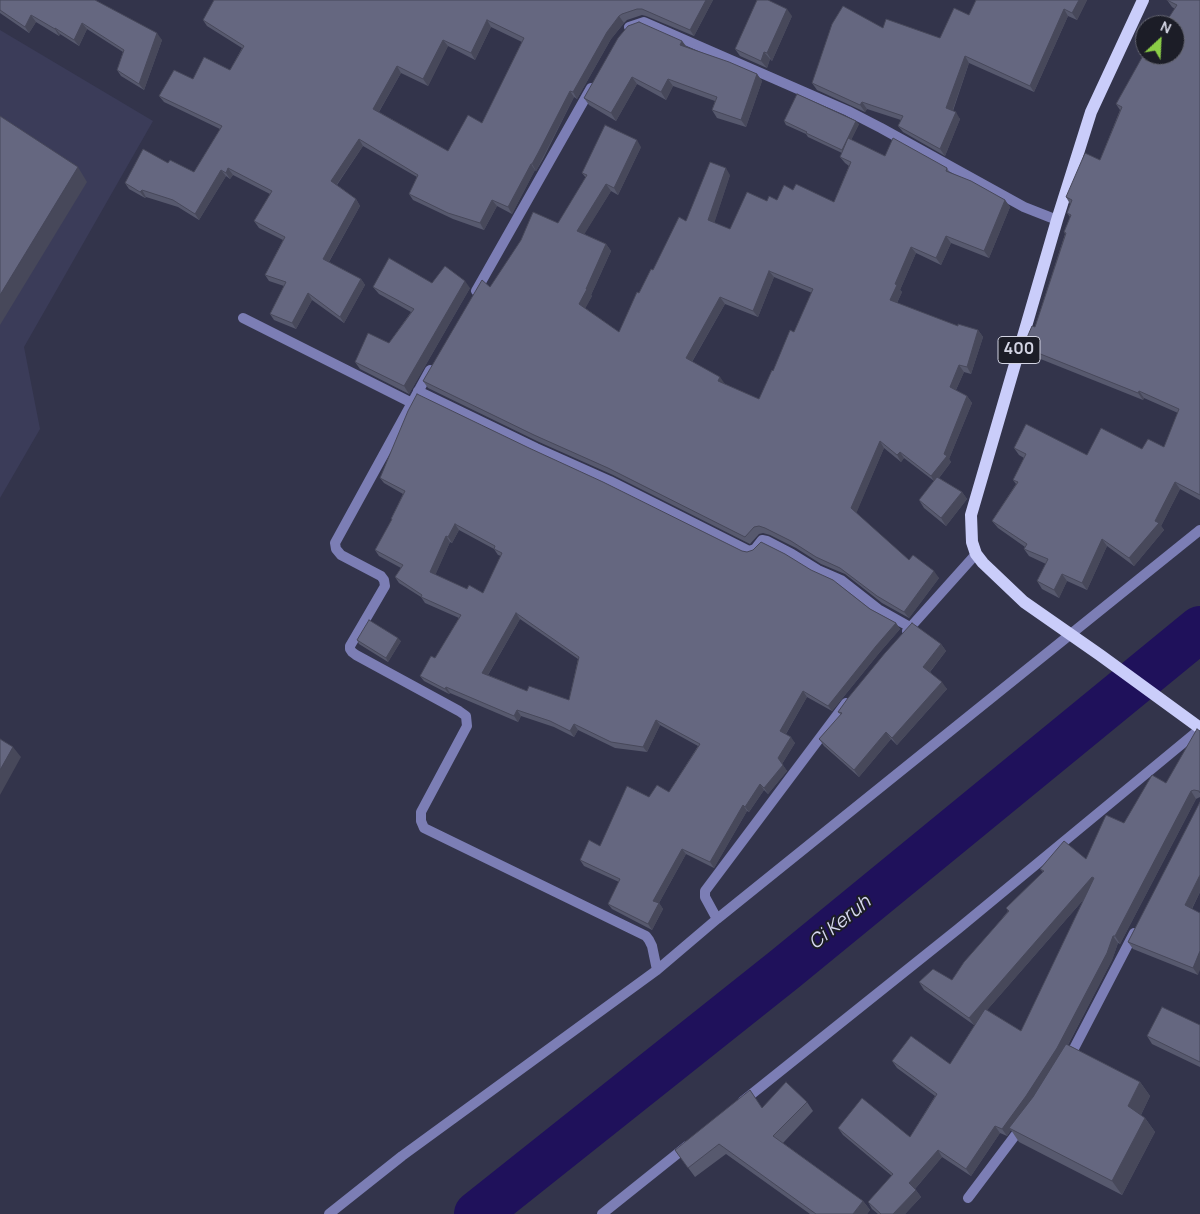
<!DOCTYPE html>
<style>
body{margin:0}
#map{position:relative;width:1200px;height:1214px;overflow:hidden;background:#33344b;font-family:Manrope,sans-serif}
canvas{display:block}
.north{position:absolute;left:1135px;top:15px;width:50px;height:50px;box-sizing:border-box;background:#1c1d27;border:1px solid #656672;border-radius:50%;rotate:25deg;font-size:14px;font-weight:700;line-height:20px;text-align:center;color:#d3d4e3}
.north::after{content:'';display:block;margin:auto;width:18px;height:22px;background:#8bce46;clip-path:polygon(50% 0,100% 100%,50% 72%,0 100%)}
</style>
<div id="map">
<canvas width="1200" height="1214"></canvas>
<div class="north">N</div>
</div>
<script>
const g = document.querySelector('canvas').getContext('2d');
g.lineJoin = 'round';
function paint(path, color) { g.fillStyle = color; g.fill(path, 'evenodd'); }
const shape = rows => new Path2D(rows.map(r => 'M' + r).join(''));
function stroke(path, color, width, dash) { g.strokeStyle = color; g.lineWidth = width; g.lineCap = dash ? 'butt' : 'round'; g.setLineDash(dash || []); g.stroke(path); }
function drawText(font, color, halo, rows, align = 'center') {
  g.font = font + ' Manrope,sans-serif'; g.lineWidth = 4; g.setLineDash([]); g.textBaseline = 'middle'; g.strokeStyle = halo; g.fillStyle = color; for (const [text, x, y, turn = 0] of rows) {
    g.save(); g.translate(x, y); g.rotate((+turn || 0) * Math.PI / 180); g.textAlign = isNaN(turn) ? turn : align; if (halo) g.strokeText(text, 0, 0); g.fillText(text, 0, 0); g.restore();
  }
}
const built = shape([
 [0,30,153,121,24,347,40,429,0,498]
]);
const river = shape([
 [477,1214,785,969,1200,629]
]);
const street = shape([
 [629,27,644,22,848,111,881,128,1024,207,1057,220],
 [476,291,591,88],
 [243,318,412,403],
 [430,370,335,543,336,549,341,555,381,576,384,580,385,586,350,646,350,649,352,652,356,655,459,711,466,716,467,726,421,812,421,821,424,828,646,936,649,940,652,946,657,970],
 [418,391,536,448,610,481,749,551,755,549,762,540,767,541,792,554,818,570,841,580,878,609,910,627],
 [907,631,976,554],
 [717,919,705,897,705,891,846,703],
 [1068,1060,1134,933],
 [743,1101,958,929,1200,729],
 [968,1198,1023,1125],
 [329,1214,402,1156,657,970,717,919,1200,530],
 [602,1214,687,1146]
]);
const primary = shape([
 [1143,0,1091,112,1057,220,971,515,972,542,976,554,983,563,1024,602,1100,655,1200,728]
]);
const wall = shape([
 [0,0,99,2,162,40,144,90,121,76,117,70,123,52,87,29,79,46,60,34,59,36,36,22,29,33,0,13],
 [713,0,694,36,646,16,642,15,627,20,624,23,611,39,577,99,574,97,543,159,536,171,535,170,512,214,497,206,484,230,453,219,413,200,409,194,417,177,363,146,337,185,356,199,360,206,329,262,361,279,365,285,344,323,312,300,296,329,274,320,270,314,284,286,269,281,265,275,283,240,259,228,254,221,270,194,233,175,230,179,226,176,199,220,178,207,146,197,145,198,129,189,125,183,168,163,194,172,220,129,164,102,159,96,193,79,230,70,242,48,207,26,203,20],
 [491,27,522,42,482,123,448,151,379,112,401,73,428,86,448,46,475,60],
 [976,0,1087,0,1077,20,1068,16,1034,92,969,63,953,111,960,119,945,156,903,132,898,126,901,120,867,109,865,112,817,90,812,83,883,28,940,38,969,15],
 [1167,0,1200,0,1200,500,1180,489,1161,526,1164,530,1134,566,1107,546,1087,590,1067,581,1059,598,1042,589,1037,581,1046,564,1029,556,1024,549,1025,547,998,528,992,521,1016,484,1013,480,1024,458,1019,455,1014,448,1087,455,1164,447,1178,413,1144,398,1143,400,1028,354,1023,347,1035,327,1065,234,1064,232,1070,217,1067,213,1070,204,1066,197,1100,160,1120,110,1116,104,1175,55,1175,9,1172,7],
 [792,16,772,61,770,59,767,68,740,56,735,49],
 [682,41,687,47,757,74,762,81,746,127,717,118,712,110,715,101,673,86,666,100,637,84,616,121,589,105,584,98],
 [784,121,859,124,851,140,885,156,947,168,950,173,1005,200,1010,207,989,258,951,243,941,265,916,253,900,290,902,292,897,303,958,326,978,330,983,337,971,374,964,372,956,390,967,396,972,403,949,459,951,462,939,478,962,492,967,499,946,526,924,508,919,500,934,481,904,458,901,462,884,448,856,513,909,560,939,578,909,618,882,603,845,574,821,564,796,548,770,535,763,533,759,534,750,544,613,475,539,442,428,388,423,381,490,287,558,223,586,178,582,173,641,147,618,195,611,191,584,234,606,244,611,251,591,295,592,296,585,308,619,332,639,293,653,270,686,221,730,175,714,223,730,229,767,201,777,200,793,190,834,202,849,166,845,163,840,157,842,153,808,137,806,134,786,125],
 [774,277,812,293,794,332,759,399,725,384,692,362,725,304,758,317],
 [432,283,470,288,409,394,360,369,355,362,389,343,411,312,379,294,373,287],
 [380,478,742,551,870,609,896,623,900,629,880,652,832,711,807,697,786,734,795,743,782,764,787,771,768,794,764,790,749,812,747,811,714,868,686,854,659,903,663,909,652,930,612,909,608,904,619,882,584,866,580,860,600,846,649,797,669,792,698,746,660,725,647,752,615,748,578,730,574,737,554,727,521,716,518,722,450,693,449,694,424,681,420,676,435,658,459,618,425,603,421,597,399,583,395,577,401,568,379,556,375,550,392,520,391,519,403,494,384,483],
 [459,530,494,549,498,555,501,556,483,593,467,589,435,575,450,542,452,543],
 [520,619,578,659,569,700,527,691,488,675],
 [357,640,401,641,388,662,359,644],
 [941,644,946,651,930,672,947,689,897,745,891,739,859,777,824,746,819,739,841,715,838,712],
 [1200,731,1200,797,1196,799,1120,944,1118,943,1112,960,1068,1045,1140,1082,1150,1096,1141,1115,1145,1118,1155,1132,1122,1195,1019,1142,1011,1130,1007,1136,1000,1133,971,1176,942,1157,915,1189,921,1197,905,1214,878,1214,872,1209,868,1202,892,1176,843,1135,838,1128,910,1137,935,1096,897,1068,892,1061,950,1064,976,1023,974,1025,924,990,919,982,952,980,1008,911,1006,908,1043,872,1040,869,1086,859,1124,823,1166,783],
 [1084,899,1021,1031,987,1010],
 [1200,802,1200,892,1192,909,1198,975,1133,949,1128,942],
 [1200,1025,1200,1067,1152,1044,1147,1036],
 [807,1102,813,1111,783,1143,863,1201,870,1210,867,1214,810,1214,726,1154,695,1177,675,1150,762,1108]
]);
const shadedWall = shape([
 [706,0,713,0,694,36,690,30],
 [1079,0,1087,0,1077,20,1072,13],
 [787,9,792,16,772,61,767,53],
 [1064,9,1068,16,1034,92,1030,86],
 [31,15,36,22,29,33,25,27],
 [619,16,624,23,611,39,577,99,573,92,607,32],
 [487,20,491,27,475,60,471,53],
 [82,23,87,29,79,46,74,40],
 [55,28,60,34,59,36,55,29],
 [157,33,162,40,144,90,139,84],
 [443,40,448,46,428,86,423,79],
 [682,41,687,48,680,45],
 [764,52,770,59,767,68,761,61],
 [965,56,969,63,951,115,946,108],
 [397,66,401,73,377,115,373,109],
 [757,74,762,81,746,127,741,120],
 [632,77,637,84,616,121,611,113],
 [668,79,673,86,666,100,661,92],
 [570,91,574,97,536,171,532,164],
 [862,102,867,109,865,112,860,105],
 [956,112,960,119,945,156,940,149],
 [856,121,859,124,844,154,842,150],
 [359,139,363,146,335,187,331,181],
 [637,140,641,147,618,195,614,188],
 [531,164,535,170,512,214,508,207],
 [78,167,87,182,0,325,0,295],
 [228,168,233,175,230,179,226,173],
 [726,168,730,175,713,227,708,220],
 [221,170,226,176,199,220,195,214],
 [606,184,611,191,582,238,577,231],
 [142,190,146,197,145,198,140,192],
 [356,199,360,206,327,265,323,259],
 [492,200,497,206,484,230,480,223],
 [1005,200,1010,207,989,258,984,251],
 [946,236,951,243,941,265,936,258],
 [606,244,611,251,591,295,592,296,584,311,579,304],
 [911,247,916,253,900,290,902,292,895,307,890,300,895,284],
 [769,271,774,277,758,317,753,311],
 [361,279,365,285,344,323,340,317],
 [465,281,470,288,409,394,404,386],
 [308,293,312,300,296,329,292,323],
 [720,297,725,304,690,365,686,358],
 [978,330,983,337,971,374,967,367],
 [959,365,964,372,954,394,950,387],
 [720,377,725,384,718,381],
 [1139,391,1144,398,1143,400,1138,393],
 [967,396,972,403,949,459,951,462,935,483,931,476,944,454],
 [880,441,884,448,856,514,851,508],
 [900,452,904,458,901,462,897,455],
 [1175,482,1180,489,1161,526,1164,530,1134,566,1129,558,1155,521],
 [962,492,967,499,946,526,941,518],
 [455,524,459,530,452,543,448,537],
 [446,536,450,542,434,578,430,572],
 [1102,539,1107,546,1087,590,1082,583],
 [934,571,939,578,909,618,904,612],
 [1062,574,1067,581,1059,598,1054,590],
 [516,613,520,619,486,678,482,673],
 [896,623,900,629,880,652,832,711,828,706,876,646],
 [398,638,401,641,388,662,386,658],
 [941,644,946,651,928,674,923,667],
 [942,682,947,689,897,745,892,738],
 [446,687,450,693,449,694,445,689],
 [803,691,807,697,784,737,780,731],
 [517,710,521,716,518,722,514,716],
 [656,720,660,725,647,752,643,747],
 [574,724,578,730,574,737,570,731],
 [886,732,891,739,859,777,854,770],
 [791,737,795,743,782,764,778,758],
 [13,747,21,757,0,795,0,770],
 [783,765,787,771,768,794,764,788],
 [760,784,764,790,749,812,745,807],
 [1191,791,1196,799,1120,944,1115,936],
 [743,805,747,811,714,868,710,862],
 [682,849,686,854,659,903,663,909,652,930,648,924,653,901],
 [1200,875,1200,892,1190,912,1185,905],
 [1092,877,1097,884,974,1025,969,1018],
 [1113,936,1118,943,1112,960,1062,1056,1031,1103,1009,1128,1011,1130,1007,1136,1002,1129],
 [1200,951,1200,970,1198,975,1193,968],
 [1140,1082,1150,1096,1138,1121,1128,1106],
 [1145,1118,1155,1132,1122,1195,1112,1181],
 [995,1126,1000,1133,971,1176,966,1169],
 [938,1150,942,1157,914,1190,909,1183],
 [916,1190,921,1197,905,1214,893,1214],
 [863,1201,870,1210,867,1214,853,1214]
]);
const building = shape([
 [0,0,95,0,157,33,139,84,117,70,124,50,82,23,74,40,55,28,55,29,31,15,25,27,0,10,0,0],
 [214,0,706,0,690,30,642,9,637,9,622,14,619,16,607,32,573,92,570,91,538,153,532,164,531,164,508,207,492,200,480,223,448,213,409,194,418,175,359,139,331,181,356,199,323,259,361,279,340,317,308,293,292,323,270,314,286,282,265,275,285,237,254,221,272,191,228,168,226,173,221,170,195,214,173,200,142,190,140,192,125,183,143,149,168,163,170,160,194,172,222,126,159,96,174,70,193,79,204,57,230,70,244,46,203,20,214,0],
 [487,20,524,38,482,123,468,115,448,151,373,109,397,66,423,79,443,40,471,53,487,20],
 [757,0,768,0,787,9,767,53,764,52,761,61,735,49,757,0],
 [976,0,1079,0,1072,13,1064,9,1030,86,965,56,946,108,956,112,940,149,898,126,903,116,862,102,860,105,812,83,832,24,843,6,883,28,886,19,940,38,954,8,969,15,976,0],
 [1167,0,1200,0,1200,495,1175,482,1155,521,1159,523,1129,558,1102,539,1082,583,1062,574,1054,590,1037,581,1048,559,1024,549,1027,544,992,521,1018,482,1013,480,1026,454,1014,448,1026,424,1087,455,1101,428,1142,449,1148,439,1164,447,1179,409,1139,391,1138,393,1023,347,1032,326,1035,327,1066,233,1064,232,1071,215,1067,213,1072,200,1066,197,1085,153,1100,160,1122,107,1116,104,1145,52,1145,55,1175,55,1175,25,1164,25,1177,5,1167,0],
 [639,22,682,41,680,45,729,62,757,74,741,120,712,110,717,97,668,79,661,92,632,77,611,113,584,98,618,38,628,26,639,22],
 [797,94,856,121,842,150,806,133,807,132,784,121,797,94],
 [0,116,78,167,0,295,0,116],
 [605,125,637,140,614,188,606,184,577,231,606,244,586,289,587,289,579,304,619,332,637,292,639,293,651,269,653,270,679,217,686,221,710,162,726,168,708,220,730,229,747,192,767,201,769,196,777,200,784,185,793,190,796,184,834,202,851,162,840,157,848,138,885,156,893,138,947,168,946,171,971,181,1005,200,984,251,946,236,936,258,911,247,895,284,897,285,890,300,958,326,958,324,978,330,967,367,959,365,950,387,967,396,944,454,947,456,931,476,900,452,897,455,880,441,851,508,909,560,913,555,934,571,904,612,877,596,840,568,816,557,791,541,765,528,759,526,754,527,745,537,608,468,534,435,423,381,482,280,490,287,521,240,533,212,558,223,587,175,582,173,605,125],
 [769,271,813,289,794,332,790,330,773,371,772,370,759,399,718,381,720,377,686,358,720,297,753,311,769,271],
 [389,258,432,283,445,266,465,281,404,386,355,362,368,333,389,343,414,309,373,287,389,258],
 [417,394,529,448,603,482,742,551,747,552,753,550,761,542,785,554,811,570,833,580,870,609,896,623,876,646,828,706,803,691,780,731,791,737,778,758,783,765,764,788,760,784,745,807,743,805,710,862,682,849,653,901,659,903,648,924,608,904,620,879,580,860,589,840,600,846,627,786,649,797,657,785,669,792,700,744,656,720,643,747,611,742,574,724,570,731,550,721,517,710,514,716,446,687,445,689,420,676,431,656,435,658,461,615,421,597,422,595,395,577,403,565,375,550,392,519,391,519,405,491,380,478,408,411,417,394],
 [455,524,495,546,494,549,502,553,483,593,469,585,467,589,430,572,446,536,448,537,455,524],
 [516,613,579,657,569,700,529,686,527,691,482,673,516,613],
 [937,477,962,492,941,518,919,500,937,477],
 [369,620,398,638,386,658,357,640,369,620],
 [912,623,941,644,923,667,942,682,892,738,886,732,854,770,819,739,842,713,838,712,848,698,885,653,912,623],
 [1197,729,1200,731,1200,793,1199,791,1194,790,1191,791,1115,936,1113,936,1107,953,1057,1048,1026,1096,1002,1129,995,1126,966,1169,938,1150,909,1183,916,1190,893,1214,881,1214,868,1202,893,1174,838,1128,862,1098,910,1137,937,1094,892,1061,911,1036,950,1064,985,1009,1021,1031,1094,878,1092,877,969,1018,919,982,933,969,952,980,964,962,1009,911,1006,908,1044,871,1040,869,1064,841,1086,859,1106,815,1124,823,1152,775,1166,783,1197,729],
 [0,739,13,747,0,770,0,739],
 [1200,802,1200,875,1185,905,1200,913,1200,951,1193,968,1128,942,1200,802],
 [1162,1007,1200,1025,1200,1062,1147,1036,1162,1007],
 [1066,1044,1140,1082,1128,1106,1145,1118,1112,1181,1009,1128,1033,1097,1066,1044],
 [786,1082,807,1102,773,1136,863,1201,853,1214,816,1214,719,1144,688,1168,675,1150,750,1090,762,1108,786,1082]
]);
const shields = [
 [1019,350,42]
];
const shieldNames = [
 ["400",1019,350]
];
const waterNames = [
 ["Ci Keruh",840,923,-39]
];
paint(built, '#3b3c59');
stroke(river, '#1f115b', 46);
stroke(street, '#7c7eb5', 10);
stroke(primary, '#cacdfa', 12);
paint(wall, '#57596e');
paint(shadedWall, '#47485a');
paint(building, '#656780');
stroke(building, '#47485a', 1);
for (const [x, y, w] of shields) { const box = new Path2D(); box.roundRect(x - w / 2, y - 13.5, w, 27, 4); g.fillStyle = '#1c1d27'; g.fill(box); stroke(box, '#d3d4e3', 1); }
drawText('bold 16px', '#d3d4e3', null, shieldNames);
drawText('italic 19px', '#d6d8ee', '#1c1d27', waterNames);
</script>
